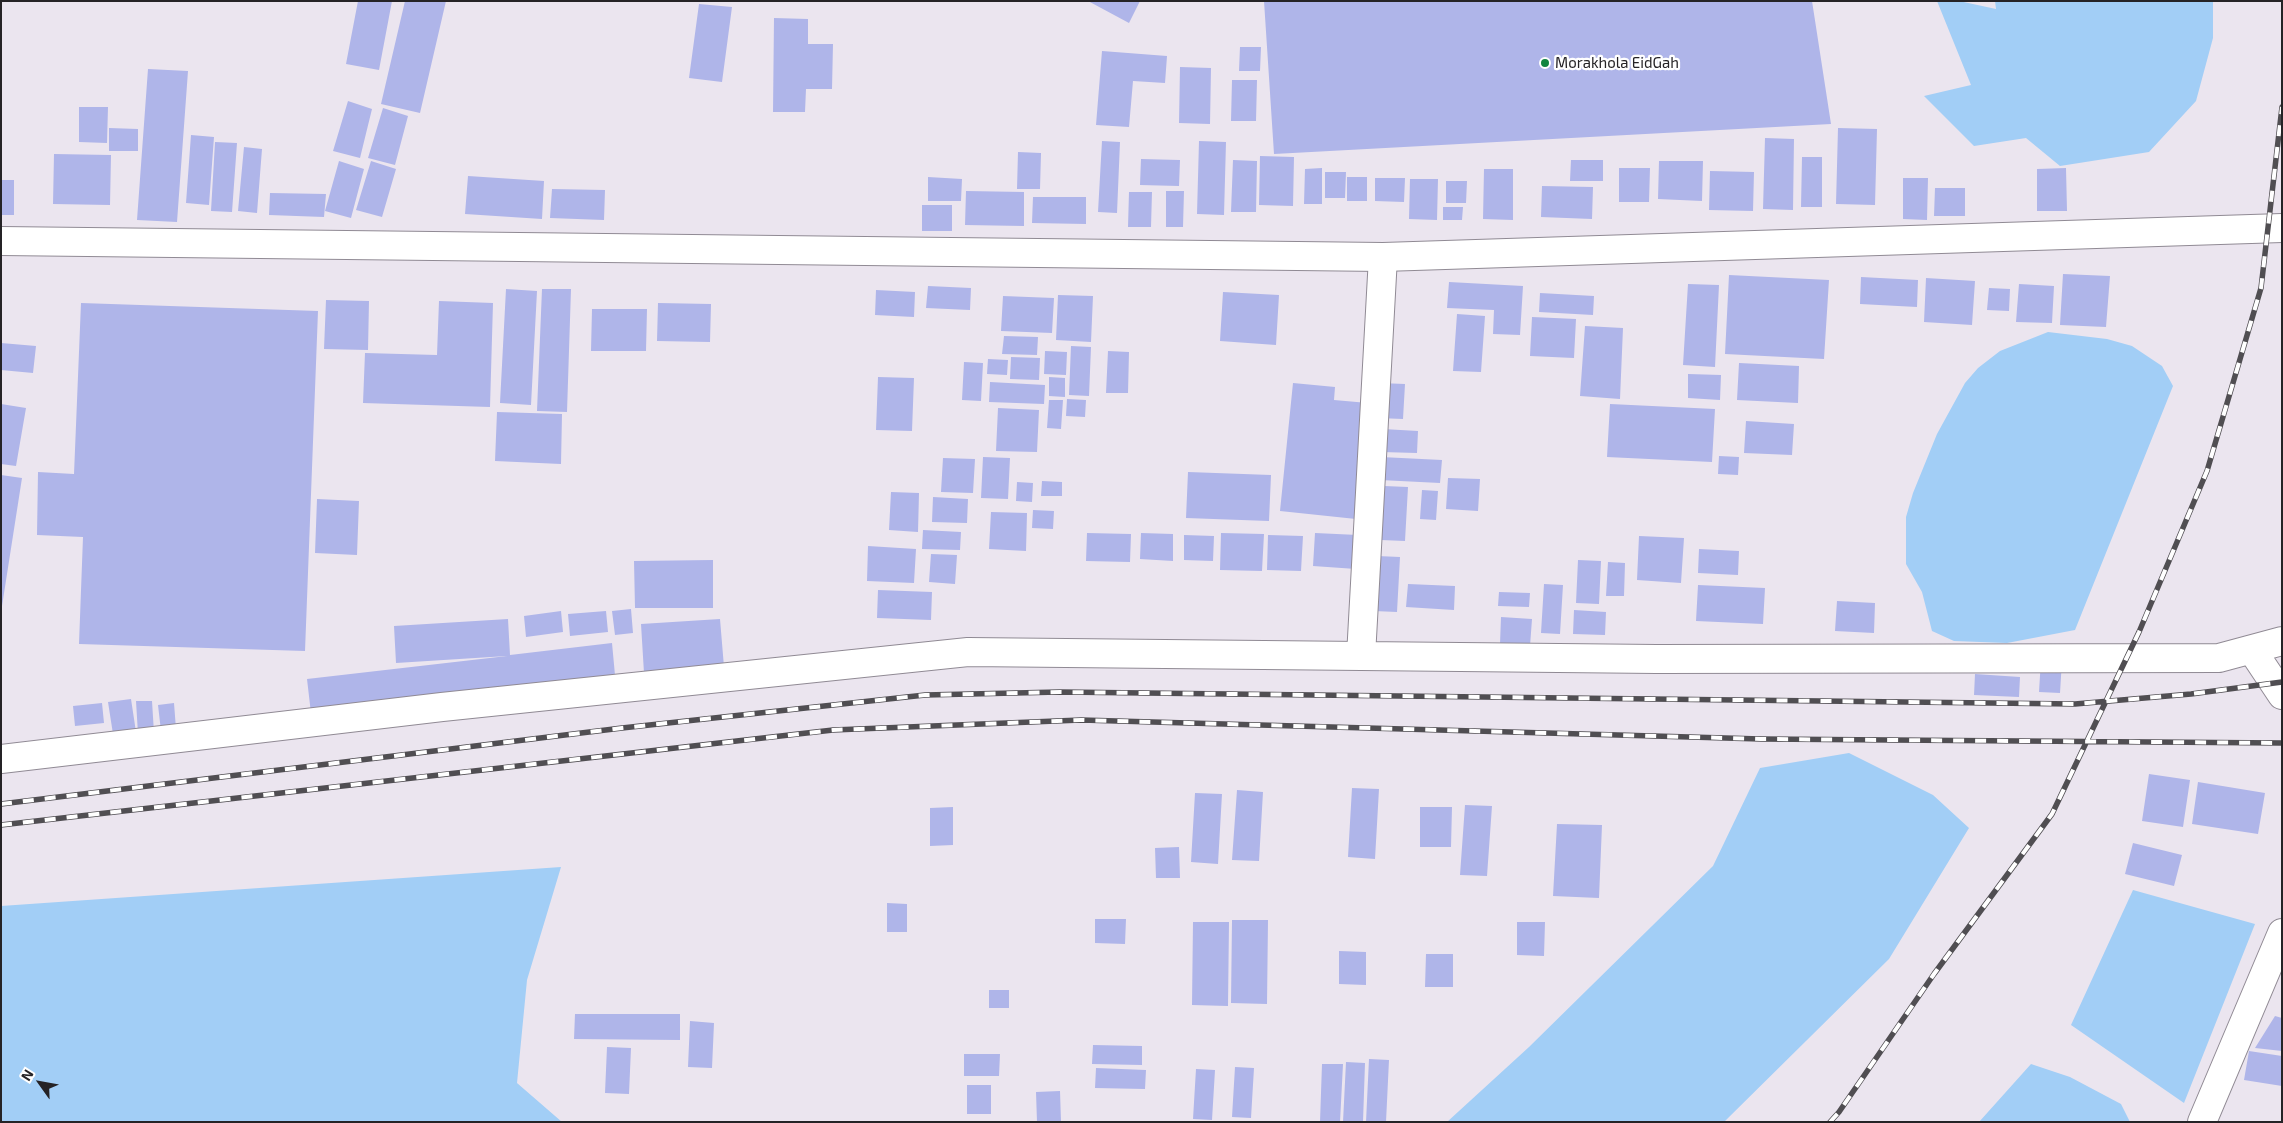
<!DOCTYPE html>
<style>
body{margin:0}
#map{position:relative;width:2283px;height:1123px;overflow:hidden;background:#ebe5ef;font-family:"Exo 2",sans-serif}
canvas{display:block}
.frame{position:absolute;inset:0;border:2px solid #252326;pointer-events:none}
.north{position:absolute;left:15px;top:1058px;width:50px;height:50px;-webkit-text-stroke:4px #fff;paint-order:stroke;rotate:302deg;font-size:14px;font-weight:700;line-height:20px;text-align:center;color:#252326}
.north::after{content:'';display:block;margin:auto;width:18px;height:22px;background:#252326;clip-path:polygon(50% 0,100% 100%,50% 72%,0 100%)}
</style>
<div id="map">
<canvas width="2283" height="1123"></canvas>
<div class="frame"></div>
<div class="north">N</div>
</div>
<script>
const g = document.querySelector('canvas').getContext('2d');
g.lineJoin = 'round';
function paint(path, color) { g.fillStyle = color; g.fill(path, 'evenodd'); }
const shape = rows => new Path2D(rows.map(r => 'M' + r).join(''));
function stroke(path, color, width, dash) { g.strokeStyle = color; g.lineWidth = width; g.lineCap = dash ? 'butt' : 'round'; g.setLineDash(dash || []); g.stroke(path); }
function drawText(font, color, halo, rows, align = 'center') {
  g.font = font + ' "Exo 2",sans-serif'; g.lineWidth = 4.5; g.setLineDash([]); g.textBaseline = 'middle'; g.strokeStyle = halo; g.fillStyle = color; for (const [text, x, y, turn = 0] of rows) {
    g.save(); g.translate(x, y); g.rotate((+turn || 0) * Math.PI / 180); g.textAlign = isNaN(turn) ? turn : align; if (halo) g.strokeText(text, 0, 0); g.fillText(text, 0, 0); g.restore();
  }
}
const water = shape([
 [1937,1,1959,1,1996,9,1995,1,2213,1,2213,38,2196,101,2149,152,2060,166,2026,138,1974,146,1924,96,1971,85],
 [2048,332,2107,339,2132,346,2162,366,2173,386,2075,630,2007,643,1954,641,1932,631,1922,592,1906,564,1906,517,1913,493,1937,434,1965,383,1978,368,2000,351],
 [1849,753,1933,795,1969,828,1889,959,1724,1122,1447,1122,1529,1047,1713,866,1760,768],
 [561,867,527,980,517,1083,562,1122,1,1122,1,906],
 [2133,890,2255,924,2184,1103,2071,1025],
 [2031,1064,2070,1077,2121,1104,2130,1122,1979,1122]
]);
const building = shape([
 [358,1,392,1,379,70,346,64],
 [405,1,446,1,420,113,381,104],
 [1088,1,1140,1,1129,23],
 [1264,1,1812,1,1831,124,1274,154],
 [699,4,732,7,722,82,689,78],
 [774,18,808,19,808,44,833,44,832,89,806,89,805,112,773,112],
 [1240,47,1261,47,1260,71,1239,71],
 [1102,51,1167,56,1165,83,1133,81,1129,127,1096,125],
 [1180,67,1211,68,1210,124,1179,123],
 [148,69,188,71,177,222,137,220],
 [1232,80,1257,80,1256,121,1231,121],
 [348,101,372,109,360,158,333,151],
 [79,107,108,107,107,143,79,142],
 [383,108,408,116,395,165,368,158],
 [109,128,138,129,138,151,109,151],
 [1838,128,1877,129,1875,205,1836,204],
 [191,135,214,137,209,205,186,203],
 [1765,138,1794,139,1793,210,1763,209],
 [1102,141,1120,142,1117,213,1098,212],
 [1199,141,1226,142,1224,215,1197,214],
 [215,142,237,143,232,212,211,211],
 [244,147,262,149,257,213,238,211],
 [1018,152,1041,153,1040,189,1017,189],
 [54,154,111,155,110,205,53,204],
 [1260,156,1294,157,1293,206,1259,205],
 [1802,157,1822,157,1822,207,1801,207],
 [1141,159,1180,160,1179,186,1140,185],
 [1233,160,1257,161,1256,212,1231,212],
 [1571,160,1603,160,1603,181,1570,181],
 [339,161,364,169,351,218,325,211],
 [371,161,396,169,382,217,356,210],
 [1659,161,1703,161,1702,201,1658,199],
 [1322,168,1322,204,1304,204,1305,169],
 [1619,168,1650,168,1649,202,1619,202],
 [2066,168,2067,211,2037,211,2037,169],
 [1484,169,1513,169,1513,220,1483,219],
 [1710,171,1754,172,1753,211,1709,210],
 [1325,172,1346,172,1345,198,1325,198],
 [468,176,544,181,542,219,465,214],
 [928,177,962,179,961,201,928,201],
 [1347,177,1367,177,1367,201,1347,201],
 [1375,178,1405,178,1404,202,1375,201],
 [1903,178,1928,178,1927,220,1903,219],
 [1410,179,1438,179,1437,220,1409,219],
 [1,180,14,180,14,215,1,215],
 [1446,181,1467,181,1466,203,1446,203],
 [1542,186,1593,187,1592,219,1541,217],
 [1935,188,1965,188,1965,216,1934,216],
 [552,189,605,190,604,220,550,218],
 [966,191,1024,192,1024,226,965,225],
 [1166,191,1184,191,1183,227,1166,227],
 [1129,192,1152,192,1151,227,1128,227],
 [270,193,326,194,324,217,269,215],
 [1033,197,1086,197,1086,224,1032,223],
 [922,205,952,205,952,231,922,231],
 [1443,207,1463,207,1462,220,1443,220],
 [2063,274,2110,276,2106,327,2060,325],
 [1729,275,1829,280,1824,359,1725,354],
 [1861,277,1918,280,1917,307,1860,304],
 [1926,278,1975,281,1972,325,1924,322],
 [1449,282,1523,286,1520,335,1493,334,1494,310,1447,308],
 [1688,284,1719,285,1715,367,1683,365],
 [2019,284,2054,286,2052,323,2016,322],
 [928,286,971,288,970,310,926,308],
 [1989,288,2010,289,2009,311,1987,310],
 [506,289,537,291,531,405,500,403],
 [542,289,571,289,567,412,537,411],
 [876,290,915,292,914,317,875,315],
 [1223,292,1279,295,1276,345,1220,341],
 [1540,293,1594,296,1593,315,1539,312],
 [1058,295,1093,296,1091,342,1056,340],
 [1003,296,1054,298,1052,333,1001,331],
 [326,300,369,301,368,350,324,349],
 [439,301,493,303,490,407,363,403,365,353,437,355],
 [81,303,318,311,305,651,79,644,83,537,37,535,38,472,74,474],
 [658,303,711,304,710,342,657,341],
 [592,309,647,309,646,351,591,351],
 [1457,314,1485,316,1481,372,1453,371],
 [1532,317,1576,319,1574,358,1530,356],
 [1585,326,1623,328,1620,399,1580,396],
 [1004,336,1038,337,1037,355,1002,354],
 [1,343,36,346,33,373,1,370],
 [1071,346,1091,347,1089,396,1069,395],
 [1045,351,1067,352,1066,375,1044,374],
 [1108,351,1129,352,1128,393,1106,393],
 [1011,357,1040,358,1039,380,1010,379],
 [988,359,1008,360,1007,375,987,374],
 [964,362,983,363,981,401,962,400],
 [1739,363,1799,366,1798,403,1737,400],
 [1688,374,1721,375,1720,400,1688,398],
 [878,377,914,378,912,431,876,430],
 [1049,377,1065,378,1065,397,1049,396],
 [990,382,1045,385,1044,404,989,402],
 [1293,383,1335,387,1334,400,1368,403,1356,519,1280,511],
 [1380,383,1405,384,1403,419,1378,418],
 [1067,399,1086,400,1085,417,1066,416],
 [1049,400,1063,400,1061,429,1047,428],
 [1,404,26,408,16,466,1,464],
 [1610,404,1715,409,1712,462,1607,457],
 [998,408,1039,410,1037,452,996,451],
 [497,412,562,414,561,464,495,461],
 [1746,421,1794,424,1792,455,1744,453],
 [1383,429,1418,431,1417,453,1381,452],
 [1719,456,1739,457,1738,475,1718,474],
 [983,457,1010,458,1008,499,981,498],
 [1381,457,1442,460,1440,483,1380,480],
 [943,458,975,459,973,493,941,492],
 [1188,472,1271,475,1269,521,1186,518],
 [1,475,22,478,2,606,1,606],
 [1448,478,1480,479,1478,511,1446,509],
 [1042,481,1062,482,1062,496,1041,496],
 [1017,482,1033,483,1032,502,1016,501],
 [1384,486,1408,487,1405,541,1381,540],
 [1422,490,1438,491,1436,520,1420,519],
 [891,492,919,493,918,532,889,530],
 [933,497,968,499,967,523,932,522],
 [317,499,359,501,357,555,315,553],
 [1033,510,1054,511,1053,529,1032,528],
 [991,512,1027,513,1026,551,989,549],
 [923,530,961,532,960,550,922,549],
 [1087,533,1131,534,1130,562,1086,561],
 [1141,533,1173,534,1173,561,1140,559],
 [1221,533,1264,534,1262,571,1220,570],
 [1315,533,1358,535,1356,569,1313,566],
 [1184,535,1214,536,1213,561,1184,560],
 [1268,535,1303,536,1301,571,1267,570],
 [1639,536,1684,538,1681,583,1637,580],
 [868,546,916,549,914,583,867,581],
 [1699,549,1739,551,1738,575,1698,573],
 [931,554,957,555,955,584,929,582],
 [1377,556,1400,557,1397,612,1374,611],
 [713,560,713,608,635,608,634,561],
 [1578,560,1601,561,1599,604,1576,603],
 [1608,562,1625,563,1624,596,1606,596],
 [1408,584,1455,586,1454,610,1406,607],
 [1544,584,1563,585,1560,634,1541,633],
 [1698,585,1765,588,1763,624,1696,621],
 [878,590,932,592,931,620,877,618],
 [1499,592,1530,593,1529,607,1498,606],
 [1837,601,1875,603,1874,633,1835,631],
 [631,609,633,633,615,635,612,611],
 [1574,610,1606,612,1605,635,1573,634],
 [561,611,563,632,526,637,524,616],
 [606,611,608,632,570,636,568,614],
 [1501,617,1532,619,1530,646,1500,644],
 [508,619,510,655,612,643,616,686,312,722,307,679,507,656,396,663,394,626],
 [720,619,724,667,644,673,641,624],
 [2041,659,2062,660,2060,693,2039,692],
 [1975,674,2020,677,2019,697,1974,695],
 [131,699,136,732,113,734,108,702],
 [136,701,152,701,154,733,138,734],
 [102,703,104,723,75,726,73,706],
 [174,703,176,729,161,731,158,705],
 [2149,774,2190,780,2183,827,2142,821],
 [2198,782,2265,793,2258,834,2192,824],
 [1352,788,1379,789,1375,859,1348,857],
 [1237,790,1263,792,1259,861,1232,860],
 [1195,793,1222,794,1218,864,1191,862],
 [1465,805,1492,806,1487,876,1460,875],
 [953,807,953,845,930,846,930,808],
 [1420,807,1452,807,1451,847,1420,847],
 [1557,824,1602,825,1599,898,1553,896],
 [2133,843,2182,855,2174,886,2125,874],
 [1179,847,1180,878,1156,878,1155,848],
 [887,903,907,904,907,932,887,932],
 [1095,919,1126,919,1125,944,1095,943],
 [1232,920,1268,920,1267,1004,1231,1003],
 [1193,922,1229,922,1228,1006,1192,1005],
 [1517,922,1545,922,1544,956,1517,955],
 [1339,951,1366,952,1366,985,1339,984],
 [1426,954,1453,954,1453,987,1425,987],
 [989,990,1009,990,1009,1008,989,1008],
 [575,1014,680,1014,680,1040,574,1039],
 [2275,1016,2282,1018,2282,1051,2255,1048],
 [690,1021,714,1023,712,1068,688,1067],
 [1093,1045,1142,1046,1142,1065,1092,1064],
 [607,1047,631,1048,629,1094,605,1093],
 [2249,1051,2282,1056,2282,1086,2244,1080],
 [964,1054,1000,1054,999,1076,964,1076],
 [1369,1059,1389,1060,1386,1122,1366,1122],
 [1346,1062,1365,1063,1363,1122,1343,1122],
 [1322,1064,1343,1064,1340,1122,1320,1122],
 [1235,1067,1254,1068,1251,1118,1232,1117],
 [1096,1068,1146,1070,1145,1089,1095,1088],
 [1196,1069,1215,1070,1212,1120,1193,1119],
 [967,1085,991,1085,991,1114,967,1114],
 [1060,1091,1061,1122,1037,1122,1036,1092]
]);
const minor = shape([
 [2252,650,2282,695],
 [1361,656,1383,257],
 [1,759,442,707,968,652,1657,659,2219,658,2282,641],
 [2202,1122,2282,933]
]);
const major = shape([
 [1,241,1383,257,2282,228]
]);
const rail = shape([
 [1,804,622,728,925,695,1060,692,2075,704,2191,694,2282,682],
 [1,825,833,730,1081,720,1761,739,2282,743],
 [1830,1122,1839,1112,1934,974,2052,814,2139,632,2207,471,2261,288,2282,107]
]);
const markers = [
 [1545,63,5,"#11853e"]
];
const poiNames = [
 ["Morakhola EidGah",1555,63]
];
paint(water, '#a2cef6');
paint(building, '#afb5e9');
stroke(minor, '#908a94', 30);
stroke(major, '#908a94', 30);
stroke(minor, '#fff', 28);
stroke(major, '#fff', 28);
stroke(rail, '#504e52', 5.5);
stroke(rail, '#fff', 4, [11]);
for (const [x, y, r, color] of markers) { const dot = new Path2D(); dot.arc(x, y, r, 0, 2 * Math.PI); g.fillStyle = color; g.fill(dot); stroke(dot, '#fff', 2); }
drawText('15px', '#252326', '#fff', poiNames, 'left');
</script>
